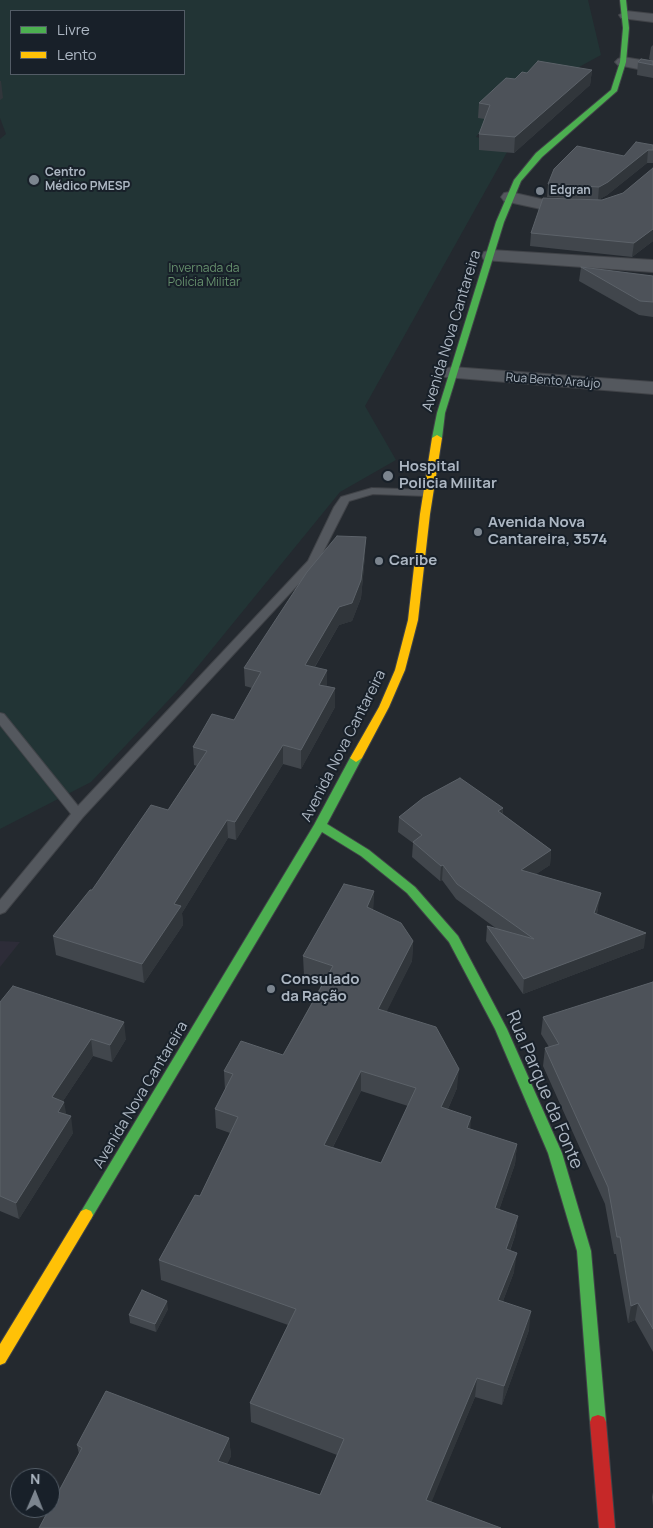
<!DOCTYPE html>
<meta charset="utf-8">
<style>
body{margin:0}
#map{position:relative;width:653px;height:1528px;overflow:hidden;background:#24292f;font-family:Manrope,sans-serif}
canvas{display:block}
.legend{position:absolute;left:10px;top:10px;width:175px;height:65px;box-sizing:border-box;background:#182029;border:1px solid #535c66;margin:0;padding:6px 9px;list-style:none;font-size:15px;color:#acb6c2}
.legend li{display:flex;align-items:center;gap:10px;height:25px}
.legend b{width:25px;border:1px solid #535c66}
.north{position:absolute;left:10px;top:1468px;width:50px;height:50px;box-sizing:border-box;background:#182029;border:1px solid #535c66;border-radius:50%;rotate:1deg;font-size:14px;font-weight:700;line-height:20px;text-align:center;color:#acb6c2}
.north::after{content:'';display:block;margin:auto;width:18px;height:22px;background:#7c858f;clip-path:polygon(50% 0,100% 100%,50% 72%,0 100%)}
</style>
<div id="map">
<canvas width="653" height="1528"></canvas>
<ul class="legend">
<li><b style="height:6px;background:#4caf50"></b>Livre</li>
<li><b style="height:6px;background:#ffc107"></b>Lento</li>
</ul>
<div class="north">N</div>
</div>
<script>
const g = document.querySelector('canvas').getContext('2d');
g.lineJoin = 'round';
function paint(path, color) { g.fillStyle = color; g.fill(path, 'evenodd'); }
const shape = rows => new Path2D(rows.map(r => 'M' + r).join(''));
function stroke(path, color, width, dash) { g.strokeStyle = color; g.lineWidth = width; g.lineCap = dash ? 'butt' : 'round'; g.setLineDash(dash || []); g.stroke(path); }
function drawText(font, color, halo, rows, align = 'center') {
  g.font = font + ' Manrope,sans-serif'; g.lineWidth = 4; g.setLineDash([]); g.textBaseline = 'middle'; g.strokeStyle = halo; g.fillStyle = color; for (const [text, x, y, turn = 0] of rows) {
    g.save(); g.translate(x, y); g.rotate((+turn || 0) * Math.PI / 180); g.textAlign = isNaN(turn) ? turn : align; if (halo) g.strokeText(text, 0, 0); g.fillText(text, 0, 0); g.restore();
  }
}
const medical = shape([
 [0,941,20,942,0,967]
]);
const green = shape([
 [0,0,588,0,601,55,493,114,476,137,511,145,365,406,396,460,340,492,181,687,91,782,0,829,0,139,6,134,0,118],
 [11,11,184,11,184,74,11,74]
]);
const lane = shape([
 [372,488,428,490,433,493,428,496,373,494,349,501,317,564,83,817,5,912,0,914,0,900,71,814,0,725,0,713,4,714,78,806,308,561,334,507,341,497,372,488]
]);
const street = shape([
 [626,11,653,14,653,22,621,18,619,15,626,11],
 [623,57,653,62,653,72,618,65,615,62,618,59,623,57],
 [510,192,541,199,576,202,582,203,585,207,582,211,576,212,541,209,504,201,501,197,504,193,510,192],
 [491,250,653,260,653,272,484,260,482,256,484,252,491,250],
 [452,367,653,382,653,394,445,377,442,373,445,369,452,367]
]);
const fast = shape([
 [620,0,626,0,629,28,626,62,617,91,542,157,521,181,504,222,445,413,442,438,437,441,434,440,432,438,437,413,496,222,514,180,536,153,611,90,620,62,623,28,620,0],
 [356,754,362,758,327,824,369,850,415,887,458,936,507,1029,562,1153,591,1251,606,1422,604,1427,598,1429,592,1427,590,1422,577,1251,548,1153,495,1029,449,942,407,893,361,856,322,832,91,1219,86,1221,81,1219,79,1215,314,825,350,758,356,754]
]);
const slow = shape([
 [437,435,442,438,430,514,418,620,405,670,389,707,362,758,356,762,350,758,379,707,395,670,408,620,420,514,432,438,437,435],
 [86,1209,91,1211,93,1215,91,1219,5,1363,0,1365,0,1344,81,1211,86,1209]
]);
const jam = shape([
 [598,1415,604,1417,606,1422,615,1528,599,1528,590,1422,592,1417,598,1415]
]);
const wall = shape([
 [653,45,653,78,637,75,638,62,652,61,649,59,651,47],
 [592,70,590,85,514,153,479,150,479,134,485,119,478,118,479,103,515,79,527,73],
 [653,145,653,163,647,163,607,195,598,200,547,197,548,184],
 [653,168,653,241,632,257,530,246,531,233,602,200,623,193],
 [581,267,653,276,653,317,639,315,579,281],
 [365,555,361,598,352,621,339,625,315,667,327,686,335,688,335,707,301,769,283,764,236,840,228,838,182,913,183,925,144,983,56,955,53,936,92,890,168,810,197,766,194,765,193,747,234,720,252,688,245,686,244,668],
 [503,808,503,814,551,850,550,865,536,874,598,908,597,914,644,948,523,994,486,941,487,926,497,929,456,899,442,880,440,881,412,857,413,843,398,832,399,817],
 [374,891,373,910,413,941,412,961,386,1012,457,1088,448,1109,470,1129,517,1144,515,1164,499,1210,518,1216,515,1236,510,1251,514,1272,503,1301,529,1330,502,1405,475,1397,431,1502,501,1528,79,1454,77,1445,229,1438,231,1456,227,1464,320,1495,337,1455,251,1422,250,1403,288,1325,161,1280,159,1260,200,1196,230,1133,216,1128,215,1109,225,1090,224,1071,283,1055,323,982,304,976,303,956],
 [361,1091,408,1106,381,1163,333,1147],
 [653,982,653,1352,635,1320,628,1323,616,1254,614,1254,605,1204,543,1066,545,1048,549,1047,541,1034,543,1017],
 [0,1002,126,1039,112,1062,93,1056,63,1101,66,1115,73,1133,19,1219,0,1211],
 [168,1309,156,1332,130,1323,129,1315],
 [653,1492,653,1506,652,1497]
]);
const shadedWall = shape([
 [592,70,590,85,514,153,515,137],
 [0,81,1,81,3,98,0,100],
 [648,150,647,163,607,195,598,200,599,187],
 [653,229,653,241,632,257,634,243],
 [366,537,365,555,361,598,352,621,339,625,305,683,305,665,339,607],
 [327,670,327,688,319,685],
 [335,688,335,707,301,769,301,750],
 [283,745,283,764,236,840,235,822],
 [503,808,502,823,498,811],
 [227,820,228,838,182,913,183,925,144,983,142,964,174,904],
 [551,850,550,865,519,885,521,870],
 [443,865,442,880,440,881,441,866],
 [374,891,373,911,367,907],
 [601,893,598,908,592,928,594,913],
 [646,933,644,948,523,994,524,979],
 [413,941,412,961,378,1029,378,1009],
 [124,1022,126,1039,112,1062,110,1045],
 [91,1039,93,1056,55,1113,52,1097],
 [459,1069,457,1088,440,1127,441,1107],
 [361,1071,361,1091,324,1164,324,1145],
 [64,1102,67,1118,58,1112],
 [71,1116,73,1133,19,1219,16,1203],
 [471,1117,470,1136,467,1128],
 [517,1144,515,1164,493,1227,495,1208],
 [518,1216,515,1236,503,1268,506,1249],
 [517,1253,514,1272,496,1319,498,1300],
 [167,1301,168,1309,156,1332,155,1324],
 [638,1303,635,1320,628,1323,631,1306],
 [531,1311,529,1330,502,1405,504,1386],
 [477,1378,475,1397,425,1518,426,1500],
 [229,1438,231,1456,219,1480,218,1461]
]);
const building = shape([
 [641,59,653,61,653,65,638,62,641,59],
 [538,61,592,70,515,137,479,134,490,105,479,103,506,78,515,79,522,72,527,73,538,61],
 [636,142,653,145,653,150,648,150,608,182,599,187,548,184,554,169,577,146,624,156,636,142],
 [653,168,653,229,634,243,531,233,543,198,602,200,623,193,653,168],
 [581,267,653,276,653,302,640,301,581,267],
 [337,536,366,537,361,580,352,603,339,607,305,665,327,670,319,685,335,688,301,750,283,745,235,822,227,820,174,904,181,906,142,964,53,936,90,890,92,890,151,805,168,810,207,751,193,747,212,714,234,720,261,672,244,668,307,572,337,536],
 [460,778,503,808,498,811,551,850,521,870,601,893,594,913,646,933,524,979,487,926,534,939,457,884,443,865,441,866,413,842,422,835,399,817,423,798,460,778],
 [344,884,374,891,367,907,401,923,413,941,378,1009,436,1027,459,1069,441,1107,471,1117,467,1128,517,1144,495,1208,518,1216,506,1249,517,1253,498,1300,531,1311,504,1386,477,1378,426,1500,501,1528,39,1528,82,1448,77,1445,106,1391,229,1438,218,1461,320,1495,344,1439,250,1403,296,1309,159,1260,195,1195,200,1196,238,1117,215,1109,233,1074,224,1071,241,1041,283,1055,333,966,303,956,344,884],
 [361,1071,416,1088,381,1163,324,1145,361,1071],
 [653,982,653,1329,638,1303,631,1306,620,1237,617,1237,608,1187,545,1048,559,1044,543,1017,653,982],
 [13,986,124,1022,110,1045,91,1039,52,1097,64,1102,58,1112,71,1116,16,1203,0,1196,0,1002,13,986],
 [142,1290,167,1301,155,1324,129,1315,142,1290]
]);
const markers = [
 [34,180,6,"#7c858f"],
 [540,191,5,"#7c858f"],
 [388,476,6,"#7c858f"],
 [478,532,5,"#7c858f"],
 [379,561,5,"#7c858f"],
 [271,989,5,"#7c858f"]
];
const farPoinames = [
 ["Centro",45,173],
 ["Médico PMESP",45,187],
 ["Edgran",550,191]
];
const farParknames = [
 ["Invernada da",204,269],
 ["Polícia Militar",204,283]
];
const farStreetnames = [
 ["Rua Bento Araújo",553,381,4]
];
const streetNames = [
 ["Avenida Nova Cantareira",452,331,-73],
 ["Avenida Nova Cantareira",344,746,-63],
 ["Avenida Nova Cantareira",141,1095,-59]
];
const poiNames = [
 ["Hospital",399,467],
 ["Policia Militar",399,484],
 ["Avenida Nova",488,523],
 ["Cantareira, 3574",488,540],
 ["Caribe",389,561],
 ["Consulado",281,980],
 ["da Ração",281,997]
];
const nearStreetnames = [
 ["Rua Parque da Fonte",544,1090,67]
];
paint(medical, '#2d2c38');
paint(green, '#223435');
stroke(lane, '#404348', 2);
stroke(street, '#404348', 2);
stroke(fast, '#404348', 2);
stroke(slow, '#404348', 2);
stroke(jam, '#404348', 2);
paint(lane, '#54585e');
paint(street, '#54585e');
paint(fast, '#4caf50');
paint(slow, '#ffc107');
paint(jam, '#c62828');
paint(wall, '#41464c');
paint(shadedWall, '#31363b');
paint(building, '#4d5259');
stroke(building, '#5c6269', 1);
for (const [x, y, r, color] of markers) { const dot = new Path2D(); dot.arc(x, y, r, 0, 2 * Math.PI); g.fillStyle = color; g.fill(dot); stroke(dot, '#182029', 2); }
drawText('bold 12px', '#acb6c2', '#182029', farPoinames, 'left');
drawText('12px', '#66906d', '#182029', farParknames);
drawText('12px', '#acb6c2', '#182029', farStreetnames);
drawText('15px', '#acb6c2', '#182029', streetNames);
drawText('bold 15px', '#acb6c2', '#182029', poiNames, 'left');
drawText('18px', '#acb6c2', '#182029', nearStreetnames);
</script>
